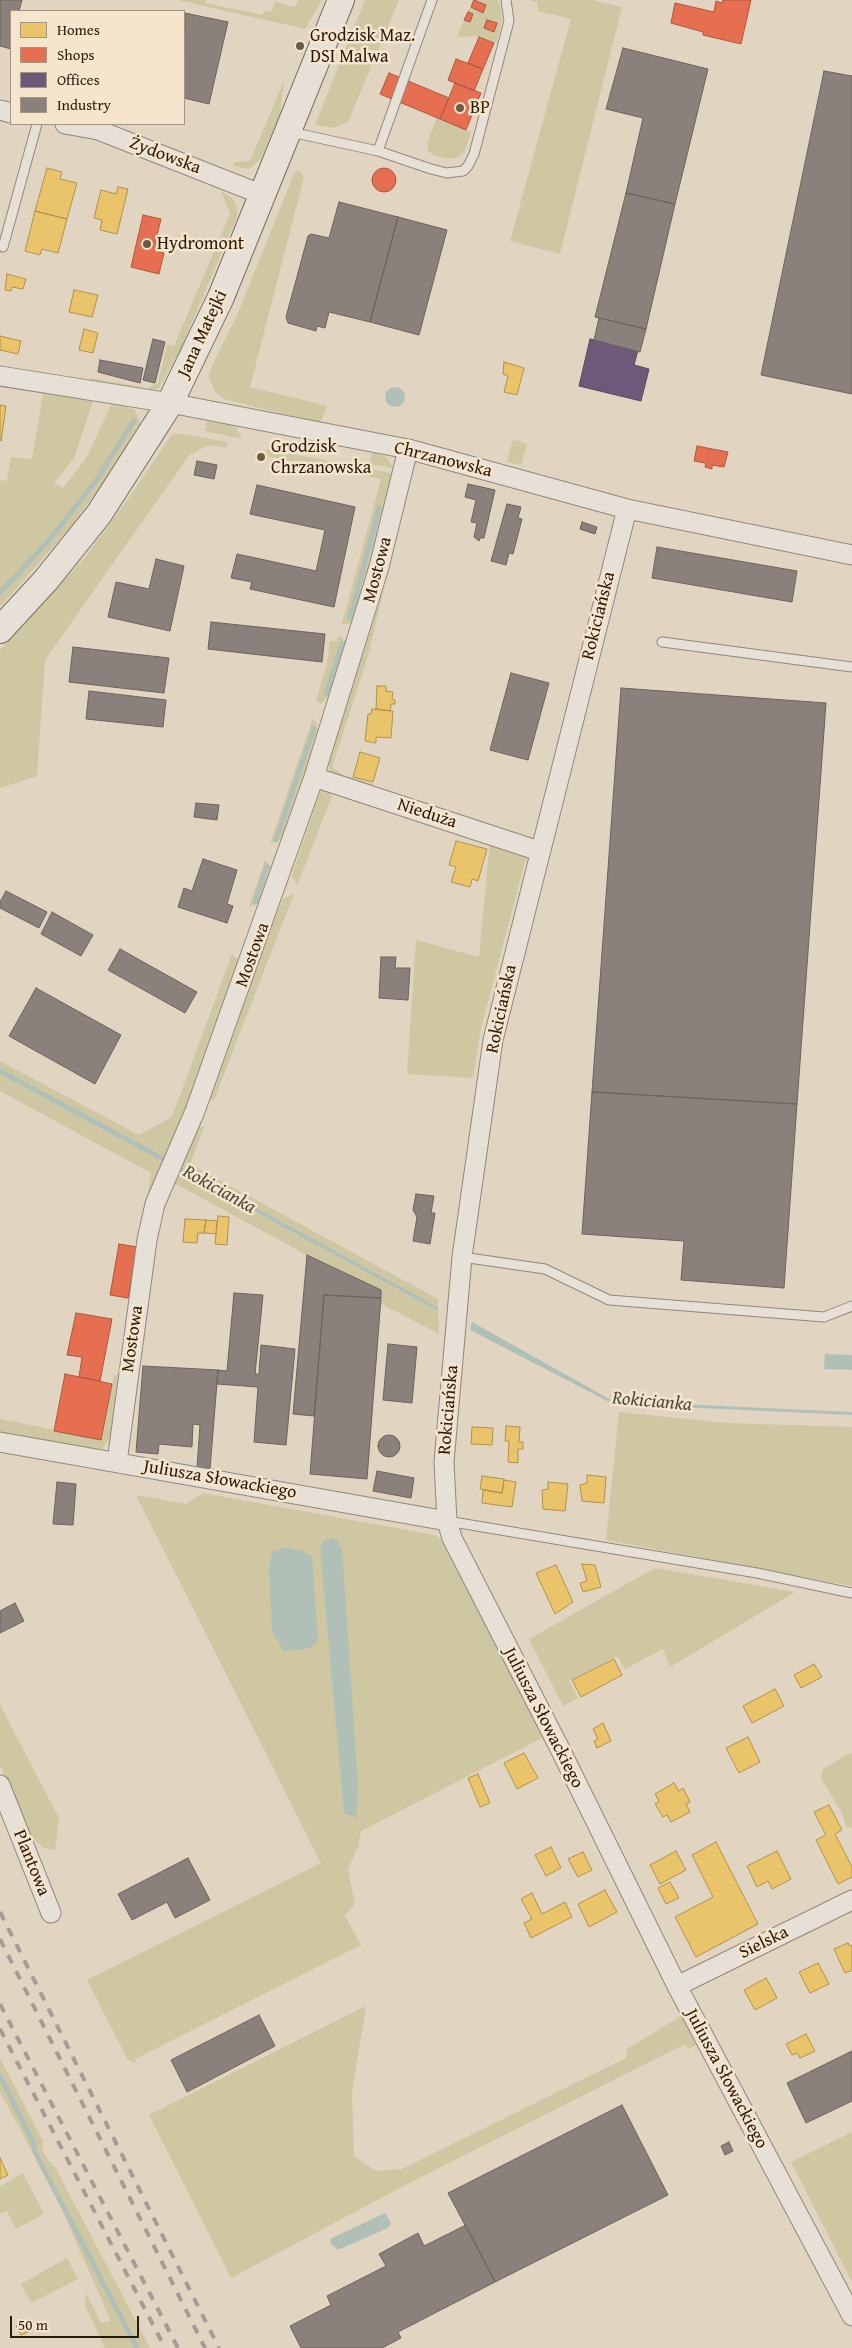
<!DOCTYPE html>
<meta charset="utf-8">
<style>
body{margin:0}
#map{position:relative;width:852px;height:2348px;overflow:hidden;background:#e1d4c0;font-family:"Gentium Book Plus",serif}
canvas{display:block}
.legend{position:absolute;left:10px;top:10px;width:175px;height:115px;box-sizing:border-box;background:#f5e5cd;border:1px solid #a5947f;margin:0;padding:6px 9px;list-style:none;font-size:15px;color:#2c1b0b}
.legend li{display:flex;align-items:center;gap:10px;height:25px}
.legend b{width:25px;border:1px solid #a5947f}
.scale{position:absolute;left:10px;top:2316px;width:129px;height:22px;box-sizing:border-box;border:2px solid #2c1b0b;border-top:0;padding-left:6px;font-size:15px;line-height:18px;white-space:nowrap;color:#2c1b0b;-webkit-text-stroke:4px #f5e5cd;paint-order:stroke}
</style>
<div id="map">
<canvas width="852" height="2348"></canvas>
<ul class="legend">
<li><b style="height:14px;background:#e9c46a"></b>Homes</li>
<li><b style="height:14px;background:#e76f51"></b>Shops</li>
<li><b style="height:14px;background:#6d597a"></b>Offices</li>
<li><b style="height:14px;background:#8a817c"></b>Industry</li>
</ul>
<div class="scale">50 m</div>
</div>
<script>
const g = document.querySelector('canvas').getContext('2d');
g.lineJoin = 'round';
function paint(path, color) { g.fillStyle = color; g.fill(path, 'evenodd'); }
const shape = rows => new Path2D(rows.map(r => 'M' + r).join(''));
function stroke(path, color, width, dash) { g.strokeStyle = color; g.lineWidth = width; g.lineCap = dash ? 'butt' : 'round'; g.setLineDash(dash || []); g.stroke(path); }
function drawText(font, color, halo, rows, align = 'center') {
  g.font = font + ' "Gentium Book Plus",serif'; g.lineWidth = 5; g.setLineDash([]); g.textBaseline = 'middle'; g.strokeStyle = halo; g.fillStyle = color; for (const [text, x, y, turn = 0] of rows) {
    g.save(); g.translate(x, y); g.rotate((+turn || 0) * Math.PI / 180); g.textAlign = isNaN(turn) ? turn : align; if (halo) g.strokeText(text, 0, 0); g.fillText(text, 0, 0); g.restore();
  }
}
const green = shape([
 [178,0,206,0,205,3,263,15,264,11,272,12,275,2,295,7,298,0,322,0,305,29],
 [365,0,399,0,348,122,333,128,315,125],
 [473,0,497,0,500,4,502,21,496,43,477,36,457,37],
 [529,0,593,0,622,7,560,254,510,241,571,19,538,11,537,2],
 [284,81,280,114,261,159,249,169,233,166,235,162,250,161],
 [437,118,471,132,464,152,458,157,450,159,435,156,428,151,427,143],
 [298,170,304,177,250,387,327,406,320,423,224,399,215,392,209,377,212,366,238,313,294,174],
 [221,191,232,198,237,207,237,217,181,348,159,388,153,392,88,386,90,378,147,388,158,383,167,345,174,346,230,214],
 [43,394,93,401,74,458,54,483,63,488,87,457,111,405,119,404,135,410,140,423,100,487,68,530,0,607,0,481,7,480,11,457,32,459],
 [207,421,235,426,242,439,205,431],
 [176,433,228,442,226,448,210,445,190,454,45,660,37,776,0,788,0,650,86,556,126,502,170,437],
 [513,439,527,444,521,465,507,462],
 [267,449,395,474,353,623,342,624,381,479,266,456],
 [372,452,385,456,394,468,370,464],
 [386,582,366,663,332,767,341,774,373,784,371,790,330,773,328,760],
 [339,635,347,642,330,694,321,704,316,701,327,664,330,641,337,641],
 [313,718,317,723,318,740,282,839,270,844],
 [324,788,332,796,297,886,292,875,320,791],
 [490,841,527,854,481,1028,473,1078,407,1074,416,940,479,957],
 [265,860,273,869,261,903,249,907],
 [294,894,239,1035,214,1101,209,1099,269,932,283,899],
 [232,954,241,962,167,1158,0,1068,0,1061,139,1135,172,1117],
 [0,1074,165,1163,143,1223,151,1173,0,1091],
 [198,1127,204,1127,190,1164,438,1299,438,1307,180,1166],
 [178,1170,438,1311,439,1334,380,1303,381,1290,307,1255,174,1183],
 [114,1375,123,1376,110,1438,102,1449,96,1451,0,1436,0,1419,102,1439],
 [619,1412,726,1423,852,1427,852,1586,606,1540],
 [203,1493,435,1535,445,1542,544,1737,361,1831,358,1847,348,1869,355,1904,345,1916,361,1945,135,2059,137,2063,128,2060,87,1980,321,1863,136,1495,186,1504],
 [655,1568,795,1592,670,1667,663,1649,625,1669,617,1656,569,1681,578,1698,563,1706,529,1639],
 [0,1705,59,1818,55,1850,44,1848,29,1835,0,1765],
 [852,1752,852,1829,846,1826,842,1813,821,1778,823,1769],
 [647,1937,699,2040,695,2046,688,2049,685,2044,409,2183,231,2278,149,2115,366,2006,352,2091,354,2156,376,2171,402,2169,626,2058,627,2049,681,2016,642,1940],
 [0,2058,43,2141,43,2151,48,2160,55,2167,150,2348,105,2348,85,2305,86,2293,101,2323,111,2321,56,2196,0,2092],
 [852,2132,852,2282,791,2162],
 [23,2173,44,2214,16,2229,7,2211,0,2213,0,2186],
 [67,2258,78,2279,31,2303,21,2284]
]);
const water = shape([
 '385 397a10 10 0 1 1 20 0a10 10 0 1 1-20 0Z',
 [0,1068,167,1158,165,1163,0,1074],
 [180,1166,438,1307,438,1311,178,1170],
 [472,1322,613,1401,852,1412,852,1415,613,1404,470,1330],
 [825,1354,852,1355,852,1370,824,1369],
 [330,1538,338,1541,342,1549,358,1786,356,1818,344,1813,320,1549,323,1542],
 [286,1548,301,1550,312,1556,318,1641,310,1648,297,1650,284,1651,272,1631,269,1568,272,1552],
 [385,2213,391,2223,388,2228,340,2249,337,2249,331,2244,330,2239]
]);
const homes = shape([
 [47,168,62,172,60,179,77,183,67,219,35,211,47,168],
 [118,187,128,189,117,234,100,230,102,220,94,218,101,190,116,194,118,187],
 [35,211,67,219,58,253,42,249,40,255,25,251,35,211],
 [7,274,26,279,23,289,12,287,11,291,5,290,7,274],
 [74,290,98,295,92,317,69,312,74,290],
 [84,329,98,333,93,353,79,350,84,329],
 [0,336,21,341,18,354,0,350,0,336],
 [504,362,524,368,517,395,504,392,508,376,503,374,504,362],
 [0,405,6,406,1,441,0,440,0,405],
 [377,686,386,686,386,691,393,692,392,699,395,700,395,704,391,704,390,711,376,709,377,686],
 [372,709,393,711,391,738,376,737,376,743,365,741,368,714,371,714,372,709],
 [360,752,380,758,373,782,353,777,360,752],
 [456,841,487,849,478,881,472,879,470,887,451,882,456,867,449,865,456,841],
 [218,1216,229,1217,227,1245,215,1244,218,1216],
 [185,1219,206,1220,204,1233,198,1233,197,1243,183,1242,185,1219],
 [206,1220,217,1221,216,1234,204,1233,206,1220],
 [506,1426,520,1427,519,1442,523,1442,523,1449,518,1449,518,1463,508,1462,509,1441,505,1441,506,1426],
 [472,1427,493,1428,492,1445,471,1444,472,1427],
 [587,1475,606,1477,604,1503,582,1501,580,1485,587,1483,587,1475],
 [482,1476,504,1479,502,1493,480,1489,482,1476],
 [504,1480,516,1482,512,1507,482,1503,483,1490,502,1493,504,1480],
 [548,1482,568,1484,565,1511,543,1509,542,1490,548,1489,548,1482],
 [582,1564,595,1565,601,1587,583,1592,580,1583,587,1581,582,1564],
 [556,1565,573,1602,555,1614,536,1573,556,1565],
 [614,1659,622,1675,581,1697,572,1680,614,1659],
 [814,1664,822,1677,801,1688,794,1675,814,1664],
 [775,1689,784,1706,752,1723,743,1706,775,1689],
 [603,1723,611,1741,597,1748,594,1741,598,1739,593,1729,603,1723],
 [748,1737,760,1762,739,1773,726,1748,748,1737],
 [524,1753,538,1778,517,1789,504,1763,524,1753],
 [478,1774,490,1803,480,1807,468,1778,478,1774],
 [674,1783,679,1791,683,1788,690,1802,686,1804,690,1812,671,1822,667,1815,663,1817,655,1804,659,1801,655,1794,674,1783],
 [829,1805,842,1830,835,1834,852,1867,852,1877,838,1884,816,1840,826,1835,814,1812,829,1805],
 [716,1842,758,1924,696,1957,675,1917,713,1897,692,1855,716,1842],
 [551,1847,561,1868,546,1876,535,1855,551,1847],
 [676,1851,686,1870,660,1884,650,1865,676,1851],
 [777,1851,791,1879,772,1889,768,1881,757,1887,747,1866,777,1851],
 [583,1852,592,1870,578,1877,568,1859,583,1852],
 [670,1882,679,1898,666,1904,658,1888,670,1882],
 [605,1890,617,1912,589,1927,578,1904,605,1890],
 [532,1893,542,1914,565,1902,572,1917,531,1938,524,1923,532,1919,521,1899,532,1893],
 [848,1943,850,1946,852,1945,852,1970,845,1973,834,1949,848,1943],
 [818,1963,829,1984,810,1993,799,1972,818,1963],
 [766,1978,777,1998,755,2010,744,1990,766,1978],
 [806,2034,815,2051,800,2058,797,2053,792,2055,786,2044,806,2034],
 [0,2158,8,2175,0,2179,0,2158],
 [26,2320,32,2330,21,2335,16,2326,26,2320]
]);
const shops = shape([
 [474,0,486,5,483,13,471,7,474,0],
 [723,0,751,0,741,44,703,35,703,32,671,23,675,3,714,12,716,1,722,3,723,0],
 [468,12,473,14,470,22,464,20,468,12],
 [487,20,497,23,494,32,484,28,487,20],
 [479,37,494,43,483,69,468,63,479,37],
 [456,59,483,69,474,91,448,80,456,59],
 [389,73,449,98,440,119,380,94,389,73],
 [455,83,481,93,466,130,440,119,455,83],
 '372 180a12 12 0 1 1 24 0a12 12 0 1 1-24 0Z',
 [143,215,161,219,155,243,161,245,160,252,164,253,159,274,131,267,143,215],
 [697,446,728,452,724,467,712,465,712,469,705,467,706,463,694,461,697,446],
 [119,1244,137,1247,128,1298,110,1295,119,1244],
 [76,1313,112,1319,100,1381,79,1377,82,1357,67,1355,76,1313],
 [65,1374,112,1384,101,1440,54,1431,65,1374]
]);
const offices = shape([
 [590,339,638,350,634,365,649,369,641,401,579,386,590,339]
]);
const industry = shape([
 [0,0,22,0,19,11,11,11,11,49,0,46,0,0],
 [185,13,228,22,209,104,184,98,185,13],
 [623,48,708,69,675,204,626,193,643,118,606,109,623,48],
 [824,71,852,76,852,394,761,375,824,71],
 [626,193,675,204,646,329,595,317,626,193],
 [339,202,398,217,370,322,329,312,325,328,317,326,316,331,288,323,286,317,308,236,311,234,329,238,339,202],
 [398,217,447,230,419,335,370,322,398,217],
 [599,318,646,329,640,352,594,340,599,318],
 [153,339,165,342,155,383,143,380,153,339],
 [100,360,143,368,140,383,98,372,100,360],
 [197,461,217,465,214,479,194,475,197,461],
 [468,484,495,490,484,538,480,538,479,541,474,537,477,523,471,522,476,500,465,497,468,484],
 [257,485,355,507,334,607,250,589,252,582,231,578,237,554,316,571,325,530,250,514,257,485],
 [507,504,521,507,518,518,522,519,513,554,509,553,506,565,491,561,507,504],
 [582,522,597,527,595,534,580,529,582,522],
 [657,547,797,571,792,602,652,578,657,547],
 [156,559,184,566,170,631,108,617,116,582,149,589,156,559],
 [211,622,325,634,322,662,208,649,211,622],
 [73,647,169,658,164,693,69,682,73,647],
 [511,673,549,683,528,760,490,750,511,673],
 [621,688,826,703,797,1104,592,1092,621,688],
 [89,691,166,700,163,727,86,719,89,691],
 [196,803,219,805,217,820,194,817,196,803],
 [203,859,237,870,227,904,233,906,227,923,178,907,184,888,192,891,203,859],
 [6,891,47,912,39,928,0,908,0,902,6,891],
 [52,912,93,935,81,956,41,934,52,912],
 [120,949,197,992,185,1013,108,970,120,949],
 [381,957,396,957,395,968,410,968,408,1000,379,998,381,957],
 [36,988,121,1035,95,1084,9,1036,36,988],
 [592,1092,797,1104,784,1288,681,1280,684,1241,582,1234,592,1092],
 [416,1194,434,1196,431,1213,435,1213,430,1244,413,1241,417,1217,413,1210,416,1194],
 [307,1255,381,1290,381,1298,324,1295,314,1416,293,1414,307,1255],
 [234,1293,263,1295,255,1374,259,1374,261,1345,295,1349,286,1445,254,1442,258,1387,217,1384,218,1370,227,1371,234,1293],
 [324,1295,381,1298,367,1479,310,1474,324,1295],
 [388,1344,417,1347,412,1403,383,1400,388,1344],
 [143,1366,218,1370,210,1469,197,1468,200,1425,193,1424,192,1447,159,1444,158,1454,136,1452,143,1366],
 '378 1446a11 11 0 1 1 22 0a11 11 0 1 1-22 0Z',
 [377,1471,414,1478,411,1498,373,1491,377,1471],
 [57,1482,76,1484,73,1525,53,1524,57,1482],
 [15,1603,24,1621,0,1633,0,1611,15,1603],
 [188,1858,210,1900,175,1918,167,1902,132,1920,118,1894,188,1858],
 [259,2015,275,2046,187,2092,171,2060,259,2015],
 [852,2051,852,2101,806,2123,787,2083,852,2051],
 [622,2105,668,2195,495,2282,448,2193,622,2105],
 [729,2142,733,2151,725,2155,721,2146,729,2142],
 [466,2225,495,2282,398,2332,401,2338,382,2348,301,2348,290,2326,331,2305,327,2296,386,2266,379,2254,418,2233,424,2246,466,2225]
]);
const stream = shape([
 [0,593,50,539,95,482,134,421],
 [350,618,379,508],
 [326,693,342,644],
 [276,840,314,728],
 [255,902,267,866],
 [0,2076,33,2142,35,2152,42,2166,137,2348]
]);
const lane = shape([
 [291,132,378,151,431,169,447,173,463,171,468,166,474,154,509,21,506,0],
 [378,151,432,0],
 [3,247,37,124],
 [662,642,852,667],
 [462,1257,545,1269,609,1300,824,1317,852,1306],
 [447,1521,757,1573,852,1593]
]);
const street = shape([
 [0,110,11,113],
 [65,124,98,130,263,195],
 [0,376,170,403,408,449,627,509,852,555],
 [314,777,539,851],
 [0,1442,447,1521,452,1538,559,1747,677,1986,852,2316],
 [117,1462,147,1240,155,1204,195,1111,314,777,379,567,408,449],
 [447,1521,444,1462,462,1257,493,1040,627,509],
 [0,1785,51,1913],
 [677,1986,852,1900]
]);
const secondary = shape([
 [0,630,46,580,99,514,170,403,221,297,341,0]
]);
const rail = shape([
 [0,1912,219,2348],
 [0,1939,205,2348],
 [0,2004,178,2348],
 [0,2029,165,2348]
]);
const markers = [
 [300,46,5,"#6b5c4a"],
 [460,108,5,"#6b5c4a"],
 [147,244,5,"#6b5c4a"],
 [261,457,5,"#6b5c4a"]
];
const poiNames = [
 ["Grodzisk Maz.",310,36],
 ["DSI Malwa",310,57],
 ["BP",470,108],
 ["Hydromont",157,244],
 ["Grodzisk",271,447],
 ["Chrzanowska",271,468]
];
const streetNames = [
 ["Żydowska",165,156,21],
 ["Jana Matejki",203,334,-65],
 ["Chrzanowska",443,460,14],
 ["Mostowa",378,570,-75],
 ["Rokiciańska",599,616,-76],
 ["Nieduża",427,814,18],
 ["Mostowa",253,955,-70],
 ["Rokiciańska",502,1009,-78],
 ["Mostowa",133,1339,-82],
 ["Rokiciańska",449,1410,-85],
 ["Juliusza Słowackiego",220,1480,10],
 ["Juliusza Słowackiego",543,1718,63],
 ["Plantowa",31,1863,68],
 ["Sielska",764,1943,-26],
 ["Juliusza Słowackiego",726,2079,62]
];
const waterNames = [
 ["Rokicianka",219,1190,29],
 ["Rokicianka",652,1402,5]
];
paint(green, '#cec7a2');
paint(water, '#b0c0b7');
paint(homes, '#e9c46a');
stroke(homes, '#b0914e', 1);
paint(shops, '#e76f51');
stroke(shops, '#af563c', 1);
paint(offices, '#6d597a');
stroke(offices, '#5a4659', 1);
paint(industry, '#8a817c');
stroke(industry, '#6e625a', 1);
stroke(stream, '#b0c0b7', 5);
stroke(lane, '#91887b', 11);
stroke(street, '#91887b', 21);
stroke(secondary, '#776e62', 28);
stroke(lane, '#e7e0d6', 9);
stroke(street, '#e7e0d6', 19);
stroke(secondary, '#e7e0d6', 26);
stroke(rail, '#a49d93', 4, [9, 9]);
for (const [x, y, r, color] of markers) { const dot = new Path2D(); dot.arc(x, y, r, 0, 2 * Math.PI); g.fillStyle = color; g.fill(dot); stroke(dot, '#f5e5cd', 2); }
drawText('18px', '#2c1b0b', '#f5e5cd', poiNames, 'left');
drawText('18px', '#2c1b0b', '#f5e5cd', streetNames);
drawText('italic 19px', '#4d4a3d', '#f5e5cd', waterNames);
</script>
